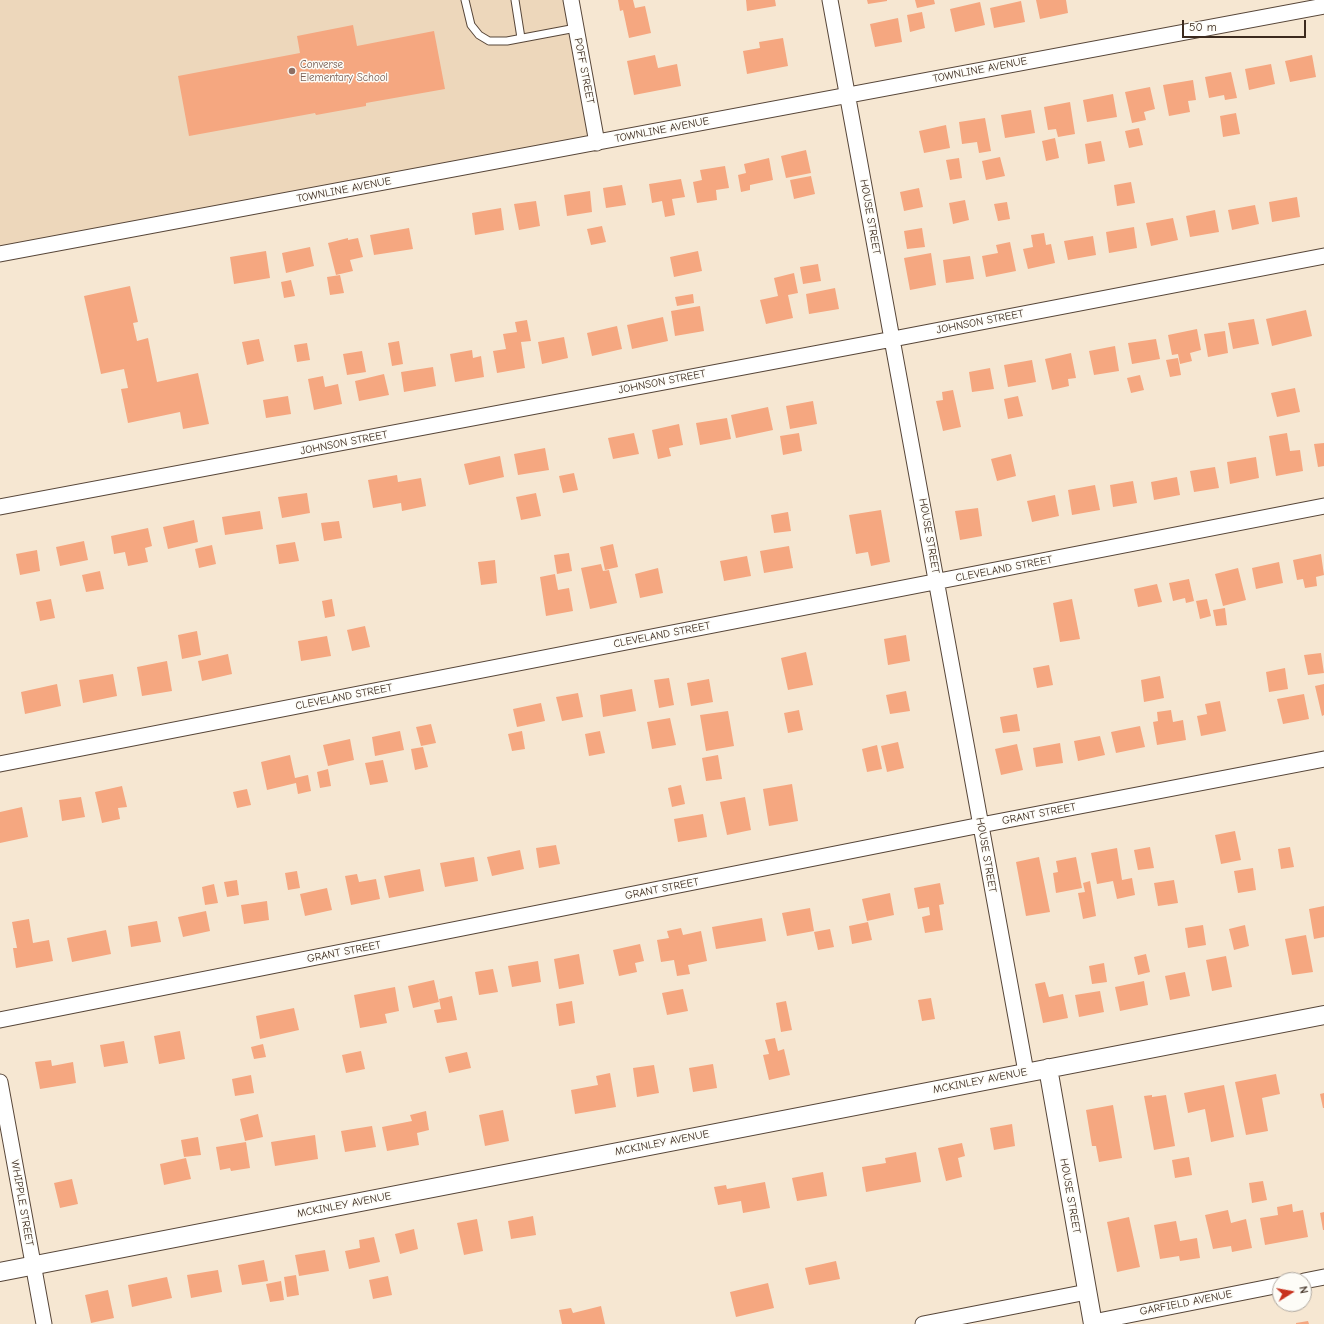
<!DOCTYPE html>
<style>
body{margin:0}
#map{position:relative;width:1324px;height:1324px;overflow:hidden;background:#f6e7d2;font-family:"Comic Neue",sans-serif}
canvas{display:block}
.north{position:absolute;left:1272px;top:1272px;width:40px;height:40px;box-sizing:border-box;background:#fdfcf7;border:1px solid #afa8a0;border-radius:50%;rotate:79deg;font-size:11px;font-weight:700;line-height:16px;text-align:center;color:#3b2a1e}
.north::after{content:'';display:block;margin:auto;width:14px;height:18px;background:#c8321e;clip-path:polygon(50% 0,100% 100%,50% 72%,0 100%)}
.scale{position:absolute;left:1182px;top:20px;width:124px;height:18px;box-sizing:border-box;border:2px solid #3b2a1e;border-top:0;padding-left:5px;font-size:12px;line-height:14px;white-space:nowrap;color:#3b2a1e;-webkit-text-stroke:3px #fdfcf7;paint-order:stroke}
</style>
<div id="map">
<canvas width="1324" height="1324"></canvas>
<div class="north">N</div>
<div class="scale">50 m</div>
</div>
<script>
const g = document.querySelector('canvas').getContext('2d');
g.lineJoin = 'round';
function paint(path, color) { g.fillStyle = color; g.fill(path, 'evenodd'); }
const shape = rows => new Path2D(rows.map(r => 'M' + r).join(''));
function stroke(path, color, width, dash) { g.strokeStyle = color; g.lineWidth = width; g.lineCap = dash ? 'butt' : 'round'; g.setLineDash(dash || []); g.stroke(path); }
function drawText(font, color, halo, rows, align = 'center') {
  g.font = font + ' "Comic Neue",sans-serif'; g.lineWidth = 3; g.setLineDash([]); g.textBaseline = 'middle'; g.strokeStyle = halo; g.fillStyle = color; for (const [text, x, y, turn = 0] of rows) {
    g.save(); g.translate(x, y); g.rotate((+turn || 0) * Math.PI / 180); g.textAlign = isNaN(turn) ? turn : align; if (halo) g.strokeText(text, 0, 0); g.fillText(text, 0, 0); g.restore();
  }
}
const built = shape([
 [0,0,571,0,597,143,0,257]
]);
const building = shape([
 [618,0,633,0,635,8,645,6,651,33,629,38,623,10,620,11],
 [746,0,775,0,776,6,747,11],
 [867,0,887,0,887,1,868,4],
 [915,0,934,0,935,4,917,8],
 [1036,0,1066,0,1068,13,1040,19],
 [1021,1,1025,22,994,28,990,8],
 [980,2,985,25,955,32,950,9],
 [922,12,925,28,910,32,907,15],
 [898,18,902,42,875,47,870,24],
 [353,25,357,46,434,31,445,89,366,103,366,106,316,115,315,113,189,136,178,76,300,53,297,36],
 [783,38,788,66,747,74,743,51,760,48,759,42],
 [655,55,658,68,677,64,681,86,634,95,627,61],
 [1312,55,1316,77,1290,82,1285,61],
 [1271,64,1275,84,1249,90,1245,69],
 [1231,72,1237,98,1225,100,1224,95,1209,98,1205,77],
 [1193,80,1196,100,1188,101,1190,112,1169,116,1163,85],
 [1150,87,1155,109,1144,112,1146,120,1132,123,1125,92],
 [1113,94,1117,117,1087,122,1083,100],
 [1070,102,1075,134,1058,137,1056,129,1048,130,1044,107],
 [1031,110,1035,133,1005,138,1001,115],
 [1236,113,1240,134,1223,137,1220,116],
 [985,118,991,151,979,153,977,142,962,144,959,122],
 [946,125,950,148,924,153,919,131],
 [1139,128,1143,145,1129,148,1125,131],
 [1055,138,1059,158,1046,161,1042,141],
 [1101,141,1105,161,1088,164,1085,144],
 [806,150,811,173,786,178,781,156],
 [1000,157,1005,176,986,180,982,161],
 [769,158,773,180,750,185,750,190,741,192,738,175,746,173,744,164],
 [959,158,962,178,950,180,946,160],
 [725,166,729,188,716,190,717,200,697,203,693,182,702,180,700,170],
 [811,176,815,194,794,199,790,180],
 [681,179,685,197,672,199,675,215,665,217,662,201,652,203,649,184],
 [1131,182,1135,203,1117,206,1114,185],
 [622,185,626,205,606,208,603,188],
 [919,188,923,207,904,211,900,192],
 [590,191,592,212,567,216,564,195],
 [1297,197,1300,217,1272,222,1269,202],
 [965,200,969,220,953,224,949,203],
 [536,201,540,226,519,230,514,204],
 [1007,202,1010,219,998,221,994,204],
 [1255,205,1259,224,1232,230,1228,210],
 [501,208,504,230,475,235,472,213],
 [1215,210,1219,232,1190,237,1186,216],
 [1173,218,1178,240,1151,246,1146,223],
 [602,226,606,242,591,245,587,229],
 [1134,227,1137,248,1109,253,1106,232],
 [409,228,413,249,374,255,370,235],
 [922,228,925,247,907,249,904,231],
 [1044,233,1046,245,1051,244,1055,263,1028,269,1023,249,1033,247,1031,235],
 [1093,236,1096,255,1068,260,1064,241],
 [348,238,348,240,358,238,363,257,350,260,353,271,336,275,328,243],
 [1010,242,1016,271,986,277,982,256,998,253,996,245],
 [310,247,314,266,286,273,282,253],
 [266,251,270,278,234,284,230,257],
 [698,251,702,271,674,277,670,257],
 [931,253,936,285,910,290,904,258],
 [970,256,974,279,946,283,943,260],
 [818,264,821,281,803,284,800,267],
 [794,273,798,293,788,295,793,318,766,324,760,300,778,296,774,278],
 [340,275,344,293,330,295,327,277],
 [291,280,295,296,284,298,281,282],
 [130,286,138,322,133,323,137,341,148,338,157,382,198,373,209,424,183,429,180,412,128,423,121,389,128,388,124,369,101,374,84,296],
 [835,288,839,309,809,314,806,294],
 [693,294,694,303,677,306,675,297],
 [700,306,704,331,675,336,671,311],
 [1306,310,1312,336,1272,346,1266,319],
 [663,317,668,341,632,349,627,325],
 [1254,319,1259,344,1233,349,1228,323],
 [527,320,531,341,521,342,525,368,497,373,493,351,506,349,503,334,517,332,515,322],
 [617,326,622,349,592,356,587,333],
 [1197,329,1201,350,1190,353,1192,361,1180,364,1178,354,1172,355,1168,335],
 [1225,331,1228,353,1208,357,1204,334],
 [564,337,568,358,542,364,538,342],
 [259,339,264,361,247,365,242,342],
 [1156,339,1160,359,1132,364,1128,343],
 [399,341,403,364,392,366,388,343],
 [307,343,310,360,297,362,294,345],
 [1115,346,1119,371,1094,375,1089,351],
 [472,350,473,358,481,356,484,377,455,382,450,354],
 [362,351,366,372,347,375,343,354],
 [1071,353,1076,378,1068,379,1069,386,1052,390,1045,359],
 [1178,358,1181,375,1170,377,1166,360],
 [1032,360,1036,382,1008,387,1004,365],
 [433,367,436,386,404,392,401,372],
 [990,368,994,389,972,392,969,372],
 [384,374,389,395,359,401,355,381],
 [1140,375,1144,390,1131,393,1127,378],
 [323,376,325,387,338,384,342,404,314,410,308,379],
 [1295,388,1300,412,1277,417,1271,393],
 [953,390,961,427,943,431,936,401,943,400,942,392],
 [288,396,291,414,266,418,263,400],
 [1018,396,1023,416,1008,419,1004,399],
 [813,401,817,424,790,429,786,406],
 [768,407,773,430,736,438,731,415],
 [727,418,731,439,700,445,696,423],
 [679,424,683,445,669,448,671,456,658,459,652,430],
 [634,433,639,454,613,459,608,438],
 [799,433,802,451,783,455,780,436],
 [1287,433,1290,451,1300,450,1303,471,1276,476,1269,436],
 [1324,443,1324,466,1318,467,1314,444],
 [545,448,549,470,518,475,514,454],
 [1011,454,1016,476,997,481,991,459],
 [500,456,504,477,469,485,464,464],
 [1256,457,1259,478,1230,484,1227,462],
 [1215,467,1219,488,1194,492,1190,471],
 [574,473,578,490,563,493,559,476],
 [397,475,398,482,421,478,426,506,402,511,401,503,373,508,368,480],
 [1177,477,1180,495,1154,500,1151,482],
 [1133,481,1137,503,1113,507,1110,485],
 [1095,485,1100,510,1072,515,1068,490],
 [307,493,310,513,282,518,278,497],
 [536,493,541,516,521,520,516,497],
 [1055,495,1059,516,1032,522,1027,501],
 [978,508,982,536,960,540,955,511],
 [881,510,890,562,871,566,868,552,856,554,849,515],
 [260,511,263,529,225,535,222,517],
 [788,512,791,531,774,533,771,515],
 [194,520,198,542,168,549,163,527],
 [339,521,342,538,324,541,321,523],
 [148,528,152,546,145,548,148,562,128,566,125,552,114,554,111,536],
 [84,541,88,560,60,566,56,547],
 [295,542,299,561,279,564,276,545],
 [613,544,618,567,605,570,600,547],
 [212,545,216,564,199,568,195,549],
 [789,546,793,568,764,573,760,551],
 [37,550,40,571,20,575,16,554],
 [569,553,572,571,557,574,554,555],
 [1321,554,1324,575,1316,577,1317,586,1305,588,1303,579,1297,580,1293,560],
 [747,556,751,576,724,581,720,561],
 [495,560,497,583,481,585,478,562],
 [1279,562,1283,583,1256,589,1252,568],
 [601,564,603,571,609,570,617,603,590,609,581,568],
 [658,568,663,593,640,598,635,574],
 [1238,568,1246,600,1223,606,1215,574],
 [100,571,104,589,86,592,82,575],
 [555,574,558,590,569,588,573,611,546,616,540,577],
 [1189,579,1194,601,1186,603,1185,598,1173,601,1169,583],
 [1157,584,1162,602,1138,607,1134,589],
 [51,599,55,618,40,621,36,602],
 [332,599,335,616,325,618,322,601],
 [1072,599,1080,639,1060,642,1053,603],
 [1207,599,1211,616,1200,619,1196,601],
 [1225,608,1227,625,1216,626,1213,610],
 [365,626,370,647,352,651,347,630],
 [197,631,201,655,182,659,178,635],
 [906,635,910,661,888,665,884,639],
 [327,636,331,656,301,661,298,641],
 [806,652,813,685,788,690,781,658],
 [1321,653,1324,673,1308,675,1304,655],
 [228,654,232,674,202,681,198,661],
 [167,661,172,691,142,696,137,667],
 [1049,665,1053,685,1037,688,1033,668],
 [1285,668,1288,689,1269,692,1266,672],
 [113,674,117,696,83,703,79,680],
 [1160,676,1164,698,1144,702,1141,680],
 [669,678,674,705,659,708,654,680],
 [709,679,713,702,691,706,687,683],
 [57,684,61,706,25,714,21,692],
 [1324,684,1324,715,1322,716,1315,686],
 [632,689,636,711,603,717,600,695],
 [906,691,910,711,890,714,886,695],
 [578,693,583,717,562,721,556,697],
 [1304,694,1309,719,1283,724,1277,699],
 [1220,701,1226,731,1201,736,1197,716,1207,714,1205,704],
 [541,703,545,721,517,727,513,709],
 [799,710,803,730,788,733,784,713],
 [1171,710,1173,722,1183,720,1186,740,1157,745,1153,722,1158,721,1157,712],
 [728,711,734,746,706,751,700,715],
 [1017,714,1020,731,1003,733,1000,717],
 [670,718,676,745,652,749,647,722],
 [431,724,436,743,421,746,416,727],
 [1140,726,1145,747,1116,753,1111,732],
 [400,731,404,750,375,756,372,737],
 [522,731,525,749,512,751,508,734],
 [600,731,605,753,589,756,585,734],
 [1100,736,1105,755,1078,761,1074,741],
 [350,739,354,760,328,766,323,745],
 [898,742,904,768,887,772,881,746],
 [1060,743,1063,763,1036,767,1033,748],
 [1017,744,1023,770,1001,775,995,749],
 [877,745,882,769,867,772,862,749],
 [423,747,428,767,415,770,411,749],
 [290,755,295,778,308,775,311,791,298,794,296,783,267,790,261,762],
 [718,755,722,779,706,781,702,758],
 [383,760,388,782,370,785,365,763],
 [328,769,331,786,320,788,317,772],
 [792,784,798,821,769,826,763,789],
 [681,785,685,804,672,807,668,788],
 [122,786,127,807,118,808,120,819,102,823,95,792],
 [247,789,251,805,237,808,233,792],
 [81,797,85,817,62,821,59,800],
 [745,797,751,830,727,835,720,802],
 [22,807,28,837,0,843,0,812],
 [703,814,707,837,678,842,674,819],
 [1235,831,1241,860,1221,864,1215,835],
 [556,845,560,864,539,868,536,848],
 [1150,847,1154,868,1138,870,1134,850],
 [1290,847,1294,867,1281,869,1278,849],
 [1117,848,1122,880,1132,878,1135,895,1117,899,1113,881,1097,884,1091,853],
 [520,850,524,869,492,876,487,857],
 [474,857,478,881,445,887,440,863],
 [1039,857,1050,912,1026,916,1016,862],
 [1076,857,1082,888,1056,893,1053,873,1058,872,1056,861],
 [1253,868,1256,890,1238,893,1234,871],
 [420,869,424,891,389,898,384,876],
 [297,871,300,888,288,890,285,873],
 [357,874,359,882,376,879,380,899,351,905,345,876],
 [237,880,239,895,227,897,224,882],
 [1174,880,1178,903,1158,906,1154,883],
 [1090,881,1096,916,1083,919,1078,893,1085,892,1083,883],
 [940,883,944,904,939,905,943,930,925,933,922,917,930,915,929,907,918,909,914,888],
 [214,884,218,903,205,905,202,887],
 [327,888,332,910,305,916,300,894],
 [890,893,894,915,867,921,862,899],
 [267,901,269,920,244,924,241,905],
 [1324,906,1324,937,1314,939,1309,909],
 [810,908,814,931,787,936,782,913],
 [206,911,210,931,183,937,178,917],
 [762,918,766,941,716,949,712,927],
 [29,919,33,943,49,940,53,961,16,968,13,948,17,948,12,922],
 [157,921,161,942,131,947,128,926],
 [868,922,872,940,852,944,849,926],
 [1203,925,1206,945,1188,948,1185,928],
 [1245,925,1249,946,1234,950,1229,929],
 [681,928,683,935,701,931,707,961,688,965,690,974,677,976,674,960,661,962,657,940,669,938,667,931],
 [830,929,834,947,818,950,814,932],
 [106,930,111,954,72,962,67,938],
 [1306,935,1313,972,1292,975,1285,939],
 [640,944,644,961,635,963,637,972,619,976,613,950],
 [579,954,584,984,559,989,554,959],
 [1146,954,1150,972,1138,975,1134,957],
 [1226,956,1232,987,1212,991,1206,960],
 [538,961,541,982,512,987,508,966],
 [1104,963,1107,982,1092,984,1089,966],
 [493,969,498,992,479,995,475,972],
 [1185,972,1190,996,1170,1000,1165,976],
 [434,980,439,1002,413,1008,408,986],
 [1144,981,1148,1005,1120,1011,1115,987],
 [1045,982,1049,997,1063,994,1068,1018,1043,1023,1035,984],
 [395,987,399,1011,385,1014,387,1023,360,1028,354,995],
 [683,989,688,1011,667,1015,662,993],
 [1100,991,1104,1012,1079,1017,1075,995],
 [452,996,457,1020,437,1023,434,1010,441,1009,439,999],
 [931,998,935,1019,922,1021,918,1000],
 [572,1001,575,1023,559,1026,556,1004],
 [786,1001,792,1030,781,1032,776,1003],
 [294,1008,299,1030,260,1039,256,1016],
 [180,1031,185,1059,159,1064,154,1036],
 [775,1038,778,1051,784,1049,790,1075,769,1080,763,1055,769,1054,765,1040],
 [124,1041,128,1063,104,1067,100,1045],
 [263,1044,266,1057,254,1059,251,1047],
 [361,1051,365,1069,346,1073,342,1055],
 [467,1052,471,1068,449,1073,445,1057],
 [51,1060,52,1066,73,1062,76,1083,40,1089,35,1062],
 [713,1064,717,1088,693,1092,689,1068],
 [654,1065,659,1093,637,1097,633,1068],
 [610,1073,616,1107,575,1114,571,1090,598,1085,596,1076],
 [1276,1074,1280,1094,1262,1098,1268,1131,1246,1135,1235,1082],
 [251,1075,254,1093,235,1096,232,1079],
 [1224,1085,1234,1137,1211,1142,1205,1109,1188,1113,1184,1093],
 [1324,1093,1324,1108,1323,1108,1320,1094],
 [1152,1095,1152,1097,1166,1095,1175,1146,1154,1150,1144,1096],
 [1113,1105,1122,1158,1099,1162,1096,1146,1092,1146,1086,1110],
 [503,1110,509,1141,485,1146,479,1115],
 [426,1111,429,1130,417,1133,419,1145,387,1151,382,1127,412,1121,410,1115],
 [258,1114,263,1137,245,1141,240,1119],
 [1012,1124,1015,1146,994,1150,990,1128],
 [372,1126,376,1147,345,1152,341,1131],
 [315,1135,318,1159,275,1166,271,1142],
 [198,1137,201,1155,184,1157,181,1140],
 [246,1142,250,1168,231,1171,230,1168,220,1170,216,1147],
 [962,1143,965,1156,958,1158,962,1177,946,1181,938,1148],
 [916,1152,921,1182,866,1192,862,1167,886,1163,885,1158],
 [1189,1157,1192,1175,1175,1178,1172,1160],
 [186,1158,191,1179,164,1185,160,1164],
 [823,1172,827,1196,797,1201,792,1178],
 [72,1179,78,1204,60,1208,54,1183],
 [1263,1181,1267,1200,1252,1203,1249,1183],
 [765,1182,770,1208,743,1213,741,1201,718,1205,714,1187,726,1185,727,1189],
 [1292,1204,1293,1212,1303,1210,1308,1237,1265,1245,1260,1218,1278,1215,1277,1207],
 [1228,1210,1231,1223,1246,1219,1252,1248,1232,1252,1231,1246,1213,1249,1205,1215],
 [1324,1212,1324,1230,1323,1230,1320,1213],
 [533,1216,536,1235,511,1239,508,1221],
 [1129,1217,1140,1267,1117,1272,1107,1222],
 [477,1219,483,1251,464,1255,457,1223],
 [1176,1221,1180,1241,1197,1238,1200,1258,1180,1261,1179,1256,1160,1259,1154,1225],
 [414,1229,418,1249,400,1254,395,1234],
 [374,1237,380,1262,349,1269,345,1251,360,1248,359,1240],
 [325,1250,329,1271,299,1276,295,1255],
 [264,1260,268,1281,242,1285,238,1265],
 [836,1261,840,1279,809,1285,805,1268],
 [218,1270,222,1292,191,1298,187,1275],
 [296,1275,299,1295,287,1297,284,1277],
 [388,1276,392,1295,373,1299,369,1280],
 [167,1277,172,1298,132,1307,128,1285],
 [281,1281,284,1300,270,1302,266,1284],
 [768,1283,774,1308,736,1317,730,1292],
 [108,1290,114,1318,91,1323,85,1295],
 [601,1306,605,1324,562,1324,559,1310,571,1308,573,1313],
 [1308,1321,1309,1324,1296,1324,1296,1323]
]);
const service = shape([
 [465,0,471,25,479,35,489,41,507,41,576,28],
 [515,0,521,38]
]);
const minor = shape([
 [571,0,597,143],
 [830,0,1026,1072],
 [0,254,1324,6],
 [0,507,893,339,1324,256],
 [0,764,1324,506],
 [0,1020,981,825,1324,759],
 [0,1082,44,1324],
 [1304,1281,1324,1277],
 [1093,1322,1280,1285],
 [923,1324,1087,1292]
]);
const tertiary = shape([
 [1048,1068,1093,1324],
 [0,1272,1324,1015]
]);
const markers = [
 [292,71,4,"#8d6e63"]
];
const educationNames = [
 ["Converse",300,65],
 ["Elementary School",300,78]
];
const streetNames = [
 ["TOWNLINE AVENUE",980,70,-11],
 ["POFF STREET",584,71,79],
 ["TOWNLINE AVENUE",662,130,-11],
 ["TOWNLINE AVENUE",344,190,-11],
 ["HOUSE STREET",870,217,80],
 ["JOHNSON STREET",980,322,-11],
 ["JOHNSON STREET",662,382,-11],
 ["JOHNSON STREET",344,443,-11],
 ["HOUSE STREET",929,536,80],
 ["CLEVELAND STREET",1004,569,-11],
 ["CLEVELAND STREET",662,635,-11],
 ["CLEVELAND STREET",344,697,-11],
 ["GRANT STREET",1039,814,-11],
 ["HOUSE STREET",986,855,80],
 ["GRANT STREET",662,889,-11],
 ["GRANT STREET",344,952,-11],
 ["MCKINLEY AVENUE",980,1081,-11],
 ["MCKINLEY AVENUE",662,1143,-11],
 ["HOUSE STREET",1070,1196,80],
 ["WHIPPLE STREET",22,1203,80],
 ["MCKINLEY AVENUE",344,1205,-11],
 ["GARFIELD AVENUE",1186,1303,-11]
];
paint(built, '#edd7bb');
paint(building, '#f5a780');
stroke(service, '#574639', 9);
stroke(minor, '#574639', 17);
stroke(tertiary, '#574639', 20);
stroke(service, '#fff', 7);
stroke(minor, '#fff', 15);
stroke(tertiary, '#fff', 18);
for (const [x, y, r, color] of markers) { const dot = new Path2D(); dot.arc(x, y, r, 0, 2 * Math.PI); g.fillStyle = color; g.fill(dot); stroke(dot, '#fdfcf7', 1.5); }
drawText('11px', '#785e54', '#fdfcf7', educationNames, 'left');
drawText('11px', '#3b2a1e', '#fdfcf7', streetNames);
</script>
